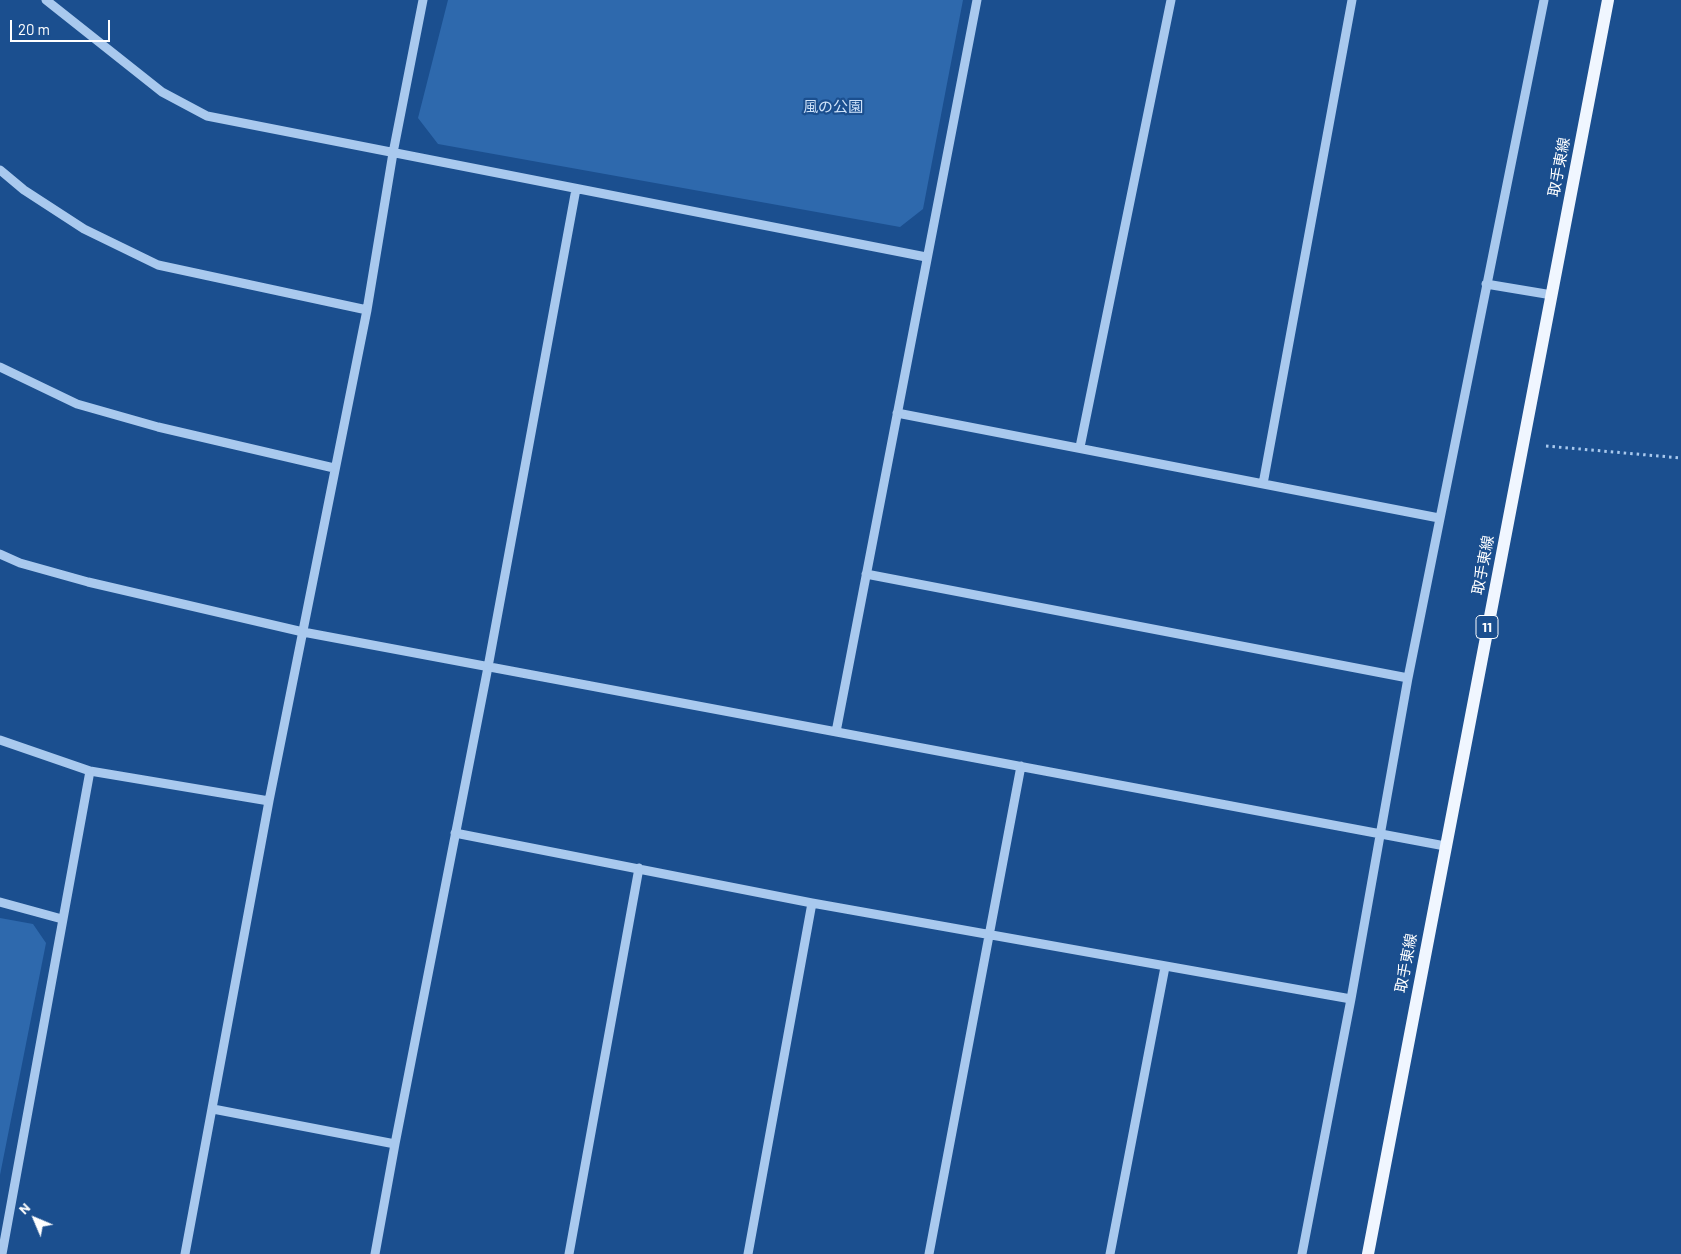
<!DOCTYPE html>
<meta charset="utf-8">
<style>
body{margin:0}
#map{position:relative;width:1681px;height:1254px;overflow:hidden;background:#1b4f8f;font-family:Barlow,sans-serif}
canvas{display:block}
.north{position:absolute;left:10px;top:1194px;width:50px;height:50px;-webkit-text-stroke:4px #1b4f8f;paint-order:stroke;rotate:315deg;font-size:14px;font-weight:700;line-height:20px;text-align:center;color:#fff}
.north::after{content:'';display:block;margin:auto;width:18px;height:22px;background:#fff;clip-path:polygon(50% 0,100% 100%,50% 72%,0 100%)}
.scale{position:absolute;left:10px;top:20px;width:100px;height:22px;box-sizing:border-box;border:2px solid #fff;border-top:0;padding-left:6px;font-size:15px;line-height:18px;white-space:nowrap;color:#fff;-webkit-text-stroke:4px #1b4f8f;paint-order:stroke}
</style>
<div id="map">
<canvas width="1681" height="1254"></canvas>
<div class="north">N</div>
<div class="scale">20 m</div>
</div>
<script>
const g = document.querySelector('canvas').getContext('2d');
g.lineJoin = 'round';
function paint(path, color) { g.fillStyle = color; g.fill(path, 'evenodd'); }
const shape = rows => new Path2D(rows.map(r => 'M' + r).join(''));
function stroke(path, color, width, dash) { g.strokeStyle = color; g.lineWidth = width; g.lineCap = dash ? 'butt' : 'round'; g.setLineDash(dash || []); g.stroke(path); }
function drawText(font, color, halo, rows, align = 'center') {
  g.font = font + ' Barlow,"Noto Sans JP",sans-serif'; g.lineWidth = 4.5; g.setLineDash([]); g.textBaseline = 'middle'; g.strokeStyle = halo; g.fillStyle = color; for (const [text, x, y, turn = 0] of rows) {
    g.save(); g.translate(x, y); g.rotate((+turn || 0) * Math.PI / 180); g.textAlign = isNaN(turn) ? turn : align; if (halo) g.strokeText(text, 0, 0); g.fillText(text, 0, 0); g.restore();
  }
}
const green = shape([
 [448,0,963,0,923,209,900,227,438,144,418,118],
 [0,918,33,924,46,943,0,1175]
]);
const path = shape([
 [1546,446,1681,458]
]);
const minor = shape([
 [46,0,162,92,207,116,926,257],
 [0,170,24,190,84,229,158,265,367,310],
 [1486,284,1552,295],
 [0,367,77,404,158,427,334,468],
 [897,413,1439,518],
 [1080,447,1171,0],
 [1263,484,1352,0],
 [0,554,20,563,88,582,303,632,1445,846],
 [866,574,1408,678],
 [836,732,977,0],
 [0,740,90,771,269,801],
 [455,833,812,903,1351,999],
 [0,902,62,919],
 [213,1109,395,1144],
 [2,1254,90,771],
 [185,1254,269,801,367,310,393,153,423,0],
 [375,1254,395,1144,488,667,576,189],
 [569,1254,639,868],
 [748,1254,812,903],
 [929,1254,1021,766],
 [1110,1254,1165,967],
 [1302,1254,1351,999,1408,678,1544,0]
]);
const major = shape([
 [1368,1254,1608,0]
]);
const shields = [
 [1487,627,22]
];
const shieldNames = [
 ["11",1487,627]
];
const parkNames = [
 ["風の公園",833,107]
];
const streetNames = [
 ["取手東線",1559,167,-79],
 ["取手東線",1483,565,-79],
 ["取手東線",1406,963,-79]
];
paint(green, '#2e69ad');
stroke(path, '#a9c9ee', 3, [2.5, 4]);
stroke(minor, '#a9c9ee', 9);
stroke(major, '#f0f6ff', 12);
for (const [x, y, w] of shields) { const box = new Path2D(); box.roundRect(x - w / 2, y - 11.5, w, 23, 4); g.fillStyle = '#1b4f8f'; g.fill(box); stroke(box, '#fff', 1); }
drawText('bold 14px', '#fff', null, shieldNames);
drawText('15px', '#cfe3fa', '#1b4f8f', parkNames);
drawText('15px', '#fff', '#1b4f8f', streetNames);
</script>
